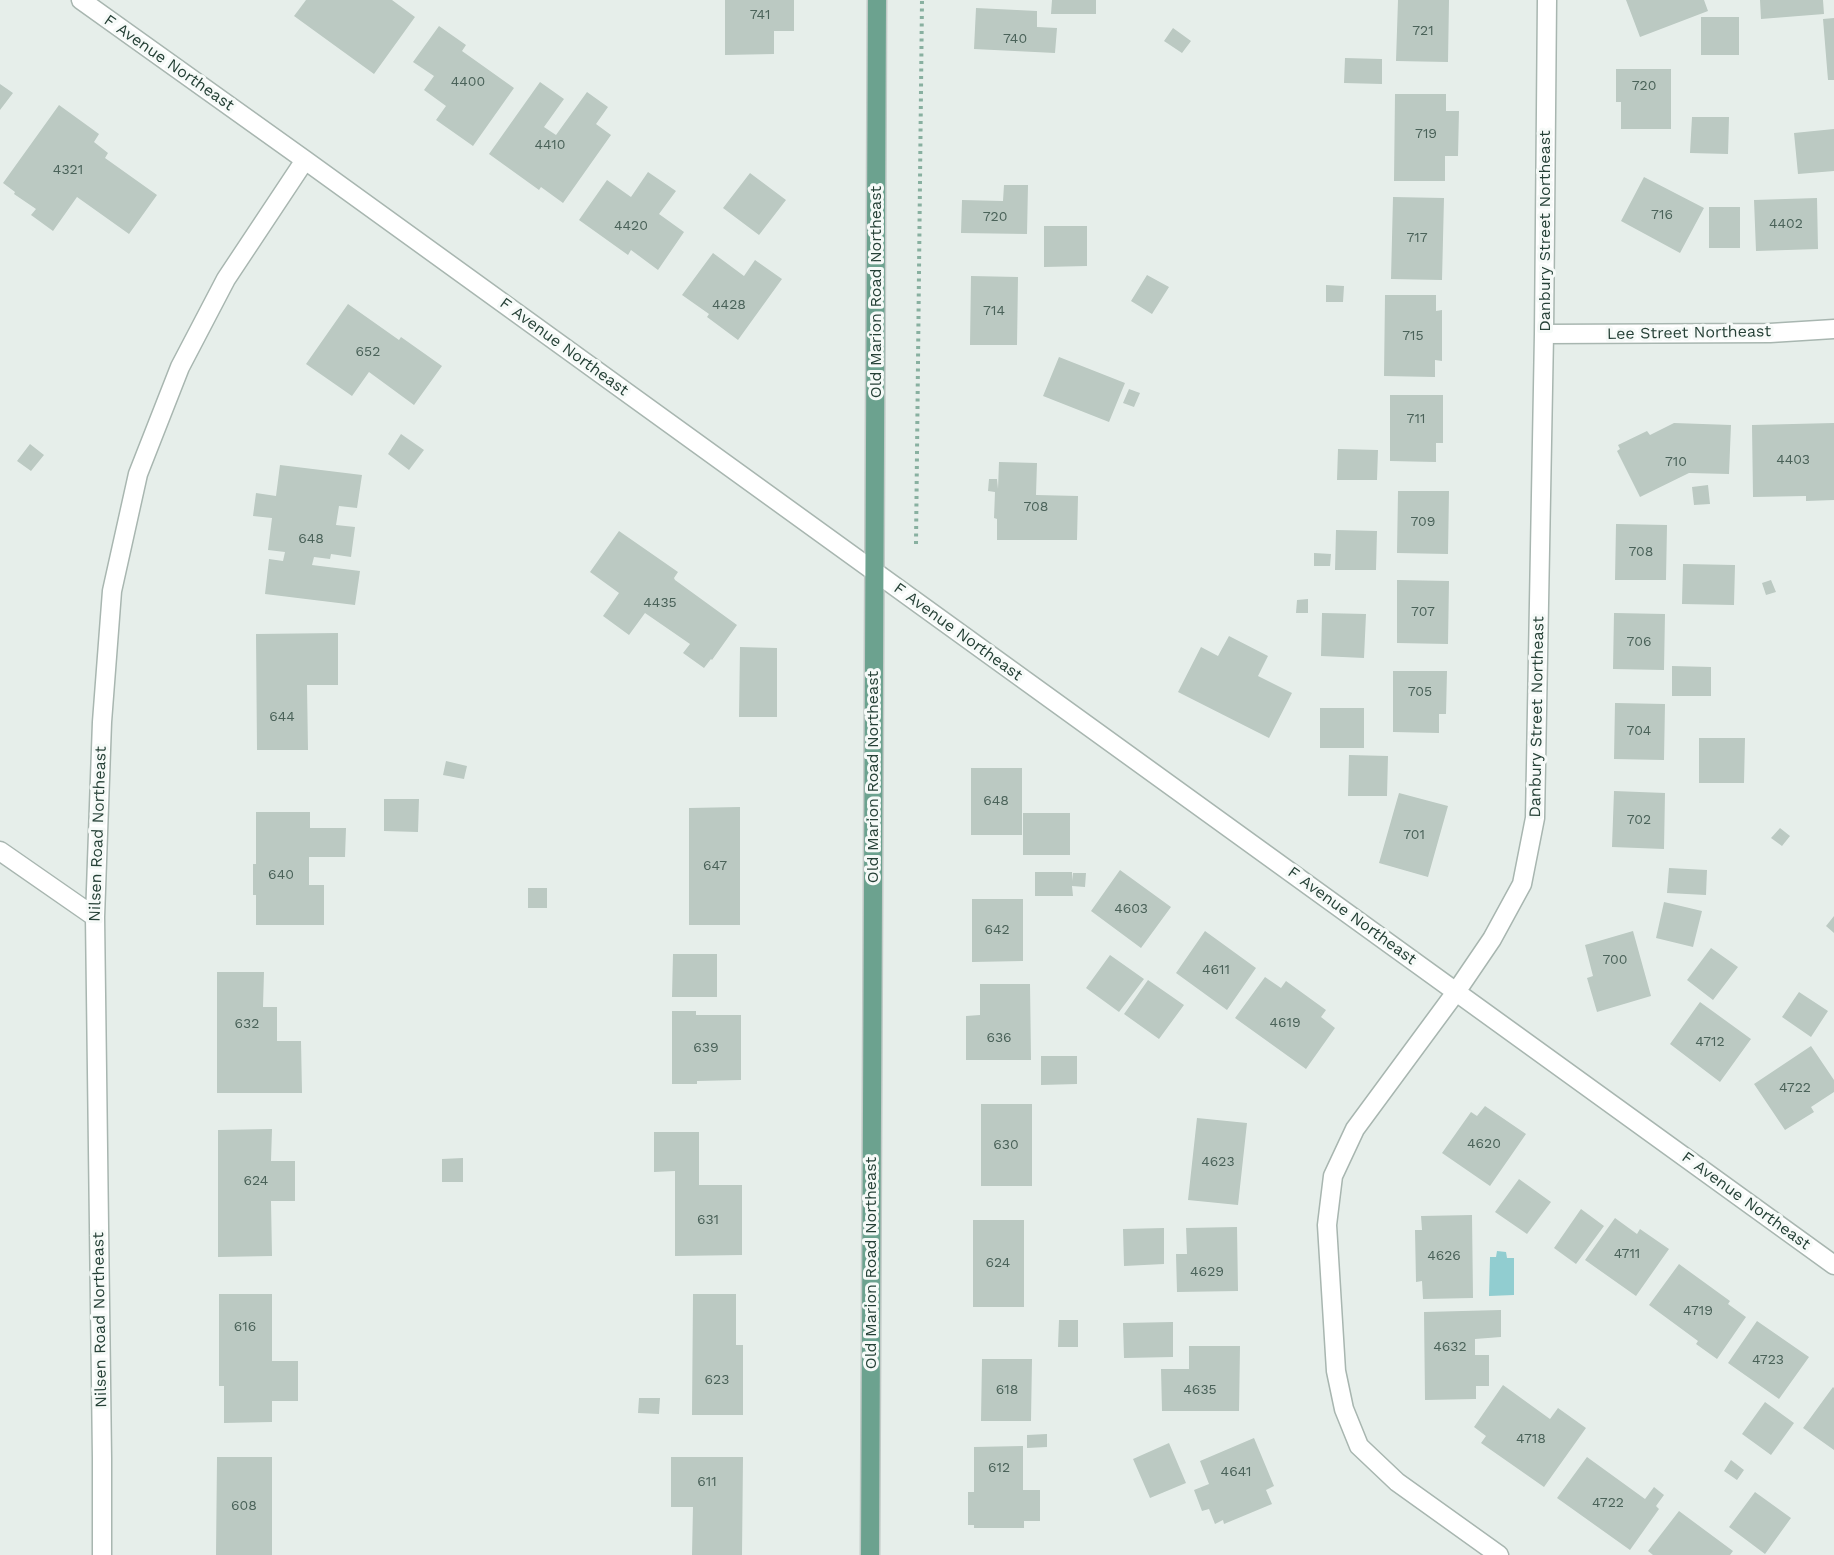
<!DOCTYPE html>
<style>
body{margin:0}
canvas{display:block;background:#e6eeea}
</style>
<canvas width="1834" height="1555"></canvas>
<script>
const g = document.querySelector('canvas').getContext('2d');
g.lineJoin = 'round';
function paint(path, color) { g.fillStyle = color; g.fill(path, 'evenodd'); }
const shape = rows => new Path2D(rows.map(r => 'M' + r).join(''));
function stroke(path, color, width, dash) { g.strokeStyle = color; g.lineWidth = width; g.lineCap = dash ? 'butt' : 'round'; g.setLineDash(dash || []); g.stroke(path); }
function drawText(font, color, halo, rows, align = 'center') {
  g.font = font + ' "Work Sans",sans-serif'; g.lineWidth = 6; g.setLineDash([]); g.textBaseline = 'middle'; g.strokeStyle = halo; g.fillStyle = color; for (const [text, x, y, turn = 0] of rows) {
    g.save(); g.translate(x, y); g.rotate((+turn || 0) * Math.PI / 180); g.textAlign = isNaN(turn) ? turn : align; if (halo) g.strokeText(text, 0, 0); g.fillText(text, 0, 0); g.restore();
  }
}
const water = shape([
 [1497,1251,1506,1252,1507,1258,1514,1258,1514,1295,1489,1296,1490,1257,1496,1257]
]);
const building = shape([
 [306,0,392,0,415,17,374,74,294,16],
 [725,0,794,0,794,31,774,31,774,54,725,55],
 [1052,0,1096,0,1096,14,1051,14],
 [1398,0,1449,0,1448,62,1396,61],
 [1626,0,1704,0,1708,11,1640,37],
 [1760,0,1823,0,1824,14,1761,19],
 [976,8,1037,11,1037,27,1057,28,1055,53,974,49],
 [1701,17,1739,17,1739,55,1701,55],
 [1834,18,1834,80,1828,80,1823,19],
 [439,26,466,45,462,51,514,88,473,146,436,120,446,106,424,90,434,76,413,62],
 [1173,28,1191,41,1182,53,1164,41],
 [1345,58,1382,59,1382,84,1344,83],
 [1616,69,1671,69,1671,129,1621,129,1621,102,1616,102],
 [540,82,564,99,544,127,556,135,587,92,608,107,596,124,611,135,563,203,541,187,539,190,489,154],
 [0,84,13,93,0,110],
 [1395,94,1446,94,1446,111,1459,111,1458,156,1445,156,1445,181,1394,181],
 [59,105,99,134,94,142,108,153,105,158,157,195,129,234,77,197,53,231,31,215,36,209,14,194,15,192,3,183],
 [1692,117,1729,117,1728,154,1690,153],
 [1834,129,1834,171,1798,174,1794,133],
 [648,172,676,191,659,214,684,232,658,270,631,250,628,255,579,220,607,180,631,197],
 [750,173,786,200,759,235,723,208],
 [1644,177,1704,208,1680,253,1621,221],
 [1004,185,1028,185,1027,234,961,233,962,200,1003,201],
 [1393,197,1444,198,1442,280,1391,279],
 [1817,198,1818,249,1756,251,1754,200],
 [1709,207,1740,207,1740,248,1709,248],
 [1044,226,1087,226,1087,266,1044,267],
 [713,253,744,276,755,260,782,279,738,340,707,317,709,314,682,295],
 [1147,275,1169,287,1152,314,1131,301],
 [971,276,1018,277,1017,345,970,345],
 [1326,285,1344,286,1343,302,1326,302],
 [1385,295,1436,295,1436,311,1442,310,1442,361,1435,360,1435,377,1384,376],
 [348,304,399,340,401,337,442,366,414,405,369,372,352,396,306,364],
 [1059,357,1125,383,1109,422,1043,396],
 [1129,389,1140,393,1134,407,1123,403],
 [1390,395,1443,395,1443,443,1436,443,1436,462,1390,461],
 [1674,423,1731,425,1729,474,1689,473,1640,497,1617,451,1620,449,1618,445,1647,431,1650,435],
 [1834,423,1834,500,1806,501,1806,496,1753,497,1752,425],
 [401,434,424,450,409,470,388,454],
 [30,444,44,455,31,471,17,461],
 [1338,449,1378,450,1377,480,1337,480],
 [999,462,1037,463,1036,495,1078,496,1077,540,997,540,997,519,994,518,995,492,988,491,989,479,997,479,998,489],
 [280,465,362,475,357,508,339,506,336,525,355,527,351,557,331,554,330,559,314,557,312,565,360,571,355,605,265,594,269,559,283,561,285,552,268,550,272,518,253,516,256,493,276,496],
 [1708,485,1710,504,1694,505,1692,487],
 [1398,491,1449,491,1448,554,1397,553],
 [1616,524,1667,525,1666,580,1615,580],
 [1336,530,1377,531,1376,570,1335,570],
 [619,531,678,572,674,578,675,580,737,625,712,660,711,659,704,668,683,653,690,644,645,613,629,635,603,616,619,593,590,572],
 [1314,553,1331,554,1330,566,1314,566],
 [1683,564,1735,565,1734,605,1682,604],
 [1397,580,1449,581,1448,644,1397,643],
 [1771,580,1776,592,1766,595,1762,583],
 [1308,599,1308,613,1296,613,1297,600],
 [1322,613,1366,614,1364,658,1321,656],
 [1614,613,1665,614,1664,670,1613,669],
 [338,633,338,685,307,685,308,750,257,750,256,634],
 [1229,636,1268,656,1258,676,1292,693,1269,738,1178,692,1201,647,1218,656],
 [740,647,777,648,777,717,739,717],
 [1672,666,1711,667,1711,696,1672,696],
 [1393,671,1447,671,1446,714,1439,714,1439,733,1393,732],
 [1615,703,1665,704,1664,760,1614,759],
 [1320,708,1364,708,1364,748,1320,748],
 [1699,738,1745,738,1744,783,1699,783],
 [1349,755,1388,756,1387,796,1348,796],
 [446,761,467,766,464,779,443,775],
 [971,768,1022,768,1022,835,971,835],
 [1614,791,1665,793,1664,849,1612,847],
 [1399,793,1448,806,1428,877,1379,863],
 [384,799,419,799,418,832,384,831],
 [740,807,740,925,689,925,689,808],
 [256,812,310,812,310,828,346,828,345,857,309,857,309,885,324,885,324,925,256,925,256,895,253,895,253,864,256,864],
 [1023,813,1070,813,1070,855,1023,855],
 [1780,828,1790,836,1782,846,1771,838],
 [1669,868,1707,870,1706,895,1667,893],
 [1120,870,1171,907,1141,948,1091,911],
 [1035,872,1072,872,1072,881,1073,873,1086,873,1085,887,1072,886,1073,896,1035,896],
 [528,888,547,888,547,908,528,908],
 [972,899,1023,899,1023,961,972,962],
 [1664,902,1702,911,1693,947,1656,938],
 [1834,916,1834,933,1826,926],
 [1205,931,1256,968,1227,1010,1176,973],
 [1633,931,1651,996,1597,1012,1587,978,1593,976,1585,945],
 [1711,948,1738,967,1713,1000,1687,980],
 [673,954,717,954,717,997,672,997],
 [1110,955,1144,979,1119,1012,1086,988],
 [217,972,264,972,263,1007,277,1007,277,1041,301,1041,302,1093,217,1093],
 [1265,977,1281,988,1286,981,1326,1010,1321,1017,1335,1028,1306,1069,1235,1018],
 [1148,980,1184,1005,1159,1039,1124,1014],
 [980,984,1030,984,1031,1060,966,1060,966,1016,980,1015],
 [1799,992,1828,1011,1811,1037,1782,1017],
 [1700,1002,1751,1039,1720,1082,1670,1044],
 [672,1011,696,1011,696,1015,741,1015,741,1080,697,1081,697,1084,672,1084],
 [1811,1046,1834,1080,1834,1092,1811,1107,1814,1112,1785,1130,1754,1084],
 [1041,1056,1077,1056,1077,1084,1041,1085],
 [981,1104,1032,1104,1032,1186,981,1186],
 [1485,1106,1526,1134,1490,1186,1442,1153,1471,1112,1477,1116],
 [1197,1118,1247,1123,1238,1205,1188,1200],
 [272,1129,271,1161,295,1161,295,1201,271,1201,272,1256,218,1257,218,1130],
 [654,1132,699,1132,699,1185,742,1185,742,1255,675,1256,675,1171,654,1172],
 [463,1158,463,1182,442,1182,442,1159],
 [1519,1179,1551,1202,1527,1234,1495,1212],
 [1581,1209,1604,1226,1576,1264,1554,1248],
 [1472,1215,1473,1298,1423,1299,1422,1281,1416,1282,1415,1230,1422,1230,1421,1216],
 [1615,1218,1637,1234,1640,1229,1669,1249,1636,1296,1585,1260],
 [973,1220,1024,1220,1024,1307,973,1307],
 [1237,1227,1238,1291,1177,1292,1176,1254,1187,1254,1186,1228],
 [1164,1228,1164,1264,1124,1266,1123,1229],
 [1679,1264,1730,1301,1728,1304,1746,1317,1717,1359,1696,1344,1698,1341,1649,1305],
 [219,1294,272,1294,272,1361,298,1361,298,1401,272,1401,272,1422,224,1423,224,1386,219,1386],
 [693,1294,736,1294,736,1345,743,1345,743,1415,692,1415],
 [1501,1310,1501,1337,1475,1339,1475,1355,1489,1355,1489,1386,1476,1386,1476,1399,1425,1400,1424,1312],
 [1059,1320,1078,1320,1078,1347,1058,1347],
 [1757,1321,1809,1357,1779,1399,1728,1363],
 [1173,1322,1173,1357,1124,1358,1123,1323],
 [1189,1346,1240,1346,1239,1411,1162,1411,1161,1369,1189,1369],
 [982,1359,1032,1359,1031,1421,981,1421],
 [1503,1385,1550,1419,1558,1408,1586,1428,1544,1487,1481,1443,1486,1436,1474,1427],
 [1833,1387,1834,1388,1834,1450,1803,1428],
 [639,1398,660,1398,659,1414,638,1413],
 [1765,1402,1794,1423,1771,1455,1742,1434],
 [1047,1434,1047,1447,1027,1448,1027,1435],
 [1254,1438,1274,1486,1266,1490,1272,1504,1224,1524,1223,1520,1215,1524,1209,1509,1202,1511,1194,1490,1209,1484,1200,1461],
 [1169,1443,1186,1483,1150,1498,1133,1459],
 [1023,1446,1023,1490,1040,1490,1040,1521,1024,1521,1024,1528,974,1528,974,1525,968,1525,968,1492,974,1492,974,1447],
 [217,1457,272,1457,272,1555,216,1555],
 [671,1457,743,1457,742,1555,692,1555,693,1507,671,1507],
 [1587,1457,1645,1499,1654,1487,1664,1495,1656,1506,1659,1509,1630,1550,1557,1498],
 [1731,1460,1744,1470,1737,1480,1724,1471],
 [1755,1492,1791,1518,1765,1554,1729,1527],
 [1679,1511,1733,1551,1730,1555,1653,1555,1648,1551]
]);
const path = shape([
 [916,544,922,0]
]);
const minor = shape([
 [81,0,305,160,1834,1265],
 [1544,334,1770,333,1834,329],
 [0,851,95,917],
 [102,1555,102,1458,95,917,102,722,112,591,138,474,180,367,226,279,305,160],
 [1499,1555,1397,1482,1359,1446,1344,1409,1336,1371,1327,1225,1333,1176,1355,1129,1456,992,1492,939,1522,884,1535,818,1544,334,1547,0]
]);
const major = shape([
 [870,1555,877,0]
]);
const numberNames = [
 ["741",760,15],
 ["721",1423,31],
 ["740",1015,39],
 ["4400",468,82],
 ["720",1644,86],
 ["719",1426,134],
 ["4410",550,145],
 ["4321",68,170],
 ["716",1662,215],
 ["720",995,217],
 ["4402",1786,224],
 ["4420",631,226],
 ["717",1417,238],
 ["4428",729,305],
 ["714",994,311],
 ["715",1413,336],
 ["652",368,352],
 ["711",1416,419],
 ["4403",1793,460],
 ["710",1676,462],
 ["708",1036,507],
 ["709",1423,522],
 ["648",311,539],
 ["708",1641,552],
 ["4435",660,603],
 ["707",1423,612],
 ["706",1639,642],
 ["705",1420,692],
 ["644",282,717],
 ["704",1639,731],
 ["648",996,801],
 ["702",1639,820],
 ["701",1414,835],
 ["647",715,866],
 ["640",281,875],
 ["4603",1131,909],
 ["642",997,930],
 ["700",1615,960],
 ["4611",1216,970],
 ["4619",1285,1023],
 ["632",247,1024],
 ["636",999,1038],
 ["4712",1710,1042],
 ["639",706,1048],
 ["4722",1795,1088],
 ["4620",1484,1144],
 ["630",1006,1145],
 ["4623",1218,1162],
 ["624",256,1181],
 ["631",708,1220],
 ["4711",1627,1254],
 ["4626",1444,1256],
 ["624",998,1263],
 ["4629",1207,1272],
 ["4719",1698,1311],
 ["616",245,1327],
 ["4632",1450,1347],
 ["4723",1768,1360],
 ["623",717,1380],
 ["618",1007,1390],
 ["4635",1200,1390],
 ["4718",1531,1439],
 ["612",999,1468],
 ["4641",1236,1472],
 ["611",707,1482],
 ["4722",1608,1503],
 ["608",244,1506]
];
const streetNames = [
 ["F Avenue Northeast",169,63,35],
 ["Danbury Street Northeast",1545,231,-90],
 ["Old Marion Road Northeast",876,292,-90],
 ["Lee Street Northeast",1689,333,-1],
 ["F Avenue Northeast",564,347,36],
 ["F Avenue Northeast",958,632,36],
 ["Danbury Street Northeast",1537,717,-89],
 ["Old Marion Road Northeast",873,777,-90],
 ["Nilsen Road Northeast",98,834,-88],
 ["F Avenue Northeast",1352,916,36],
 ["F Avenue Northeast",1746,1201,36],
 ["Old Marion Road Northeast",871,1263,-90],
 ["Nilsen Road Northeast",100,1320,-91]
];
paint(water, '#91cdd0');
paint(building, '#bbc9c2');
stroke(minor, '#a8b6b0', 21);
stroke(major, '#c2cac7', 21);
stroke(path, '#88b0a0', 4, [3, 4.5]);
stroke(minor, '#fff', 18);
stroke(major, '#6ca28f', 18);
drawText('14px', '#4a6259', null, numberNames);
drawText('16px', '#254036', '#f6faf8', streetNames);
</script>
